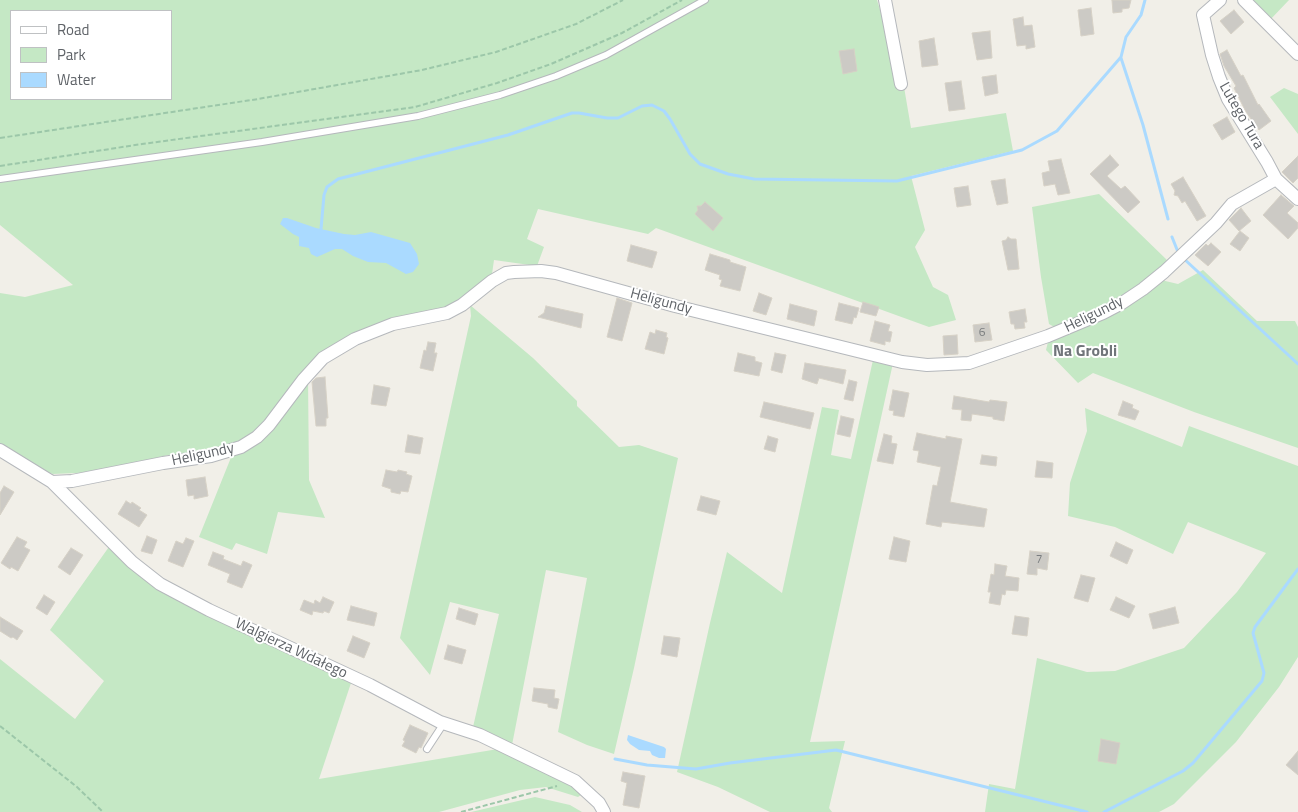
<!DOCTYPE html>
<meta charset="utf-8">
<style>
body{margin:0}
#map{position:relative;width:1298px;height:812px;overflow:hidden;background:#f1efe8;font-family:"Titillium Web",sans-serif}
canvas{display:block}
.legend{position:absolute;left:10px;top:10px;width:162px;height:90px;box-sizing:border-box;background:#fff;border:1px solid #bfc1c3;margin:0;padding:6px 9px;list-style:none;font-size:15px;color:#5f6368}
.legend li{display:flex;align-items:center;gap:10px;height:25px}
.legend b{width:25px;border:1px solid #bfc1c3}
</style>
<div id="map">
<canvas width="1298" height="812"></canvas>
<ul class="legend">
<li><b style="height:6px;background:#fff"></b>Road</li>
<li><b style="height:14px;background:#c5e8c5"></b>Park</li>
<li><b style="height:14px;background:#aadaff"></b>Water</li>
</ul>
</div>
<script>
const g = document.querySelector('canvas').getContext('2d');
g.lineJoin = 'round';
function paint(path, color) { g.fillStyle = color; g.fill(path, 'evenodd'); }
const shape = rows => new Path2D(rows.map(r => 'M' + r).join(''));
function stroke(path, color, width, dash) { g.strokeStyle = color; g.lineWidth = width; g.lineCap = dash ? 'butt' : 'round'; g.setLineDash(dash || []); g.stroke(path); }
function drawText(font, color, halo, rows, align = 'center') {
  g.font = font + ' "Titillium Web",sans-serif'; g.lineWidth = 4; g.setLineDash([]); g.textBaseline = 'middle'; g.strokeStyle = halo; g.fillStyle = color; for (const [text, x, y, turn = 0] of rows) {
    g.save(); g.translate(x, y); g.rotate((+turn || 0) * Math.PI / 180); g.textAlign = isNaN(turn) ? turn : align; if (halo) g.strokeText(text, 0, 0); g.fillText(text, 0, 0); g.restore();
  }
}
const green = shape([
 [0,0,877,0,904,87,911,128,1006,113,1013,151,911,176,925,230,915,247,933,287,948,295,956,320,929,327,656,228,648,234,538,209,527,239,544,247,537,266,494,260,492,274,469,293,443,309,377,324,295,380,264,423,250,436,236,444,214,451,168,455,99,472,53,474,40,470,0,445,0,293,25,297,73,285,0,225],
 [11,11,171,11,171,99,11,99],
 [1249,0,1289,0,1269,21],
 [1284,88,1298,94,1298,134,1270,97],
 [1099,194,1167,260,1161,268,1121,300,1056,328,1049,324,1041,277,1032,207],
 [1203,270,1257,321,1295,321,1298,327,1298,448,1194,412,1093,373,1078,383,1046,350,1048,342,1161,280,1178,284],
 [470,305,533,358,577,401,577,406,619,447,639,445,678,458,634,668,614,754,587,745,558,732,587,578,546,570,512,745,473,727,499,614,450,602,430,675,400,638,471,316],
 [873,360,893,363,810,742,845,741,829,808,832,812,770,812,718,787,677,772,710,623,727,552,782,593,822,407,839,410,831,455,851,459],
 [308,376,309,480,325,518,278,512,267,554,236,543,232,550,199,537,232,455],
 [1085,408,1182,447,1189,426,1298,466,1298,657,1279,687,1236,742,1174,804,1159,812,985,812,989,784,1015,789,1037,658,1087,672,1115,671,1184,648,1237,592,1266,553,1188,522,1173,554,1115,527,1068,516,1070,483,1087,431],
 [111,544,129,566,351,683,319,779,498,749,559,778,584,793,578,797,546,787,520,790,439,812,0,812,0,659,75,719,104,681,50,630],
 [535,797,570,805,582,812,471,812]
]);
const water = shape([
 [283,218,287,218,316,228,344,234,355,235,371,232,410,243,417,254,419,264,413,272,406,274,386,263,368,262,353,256,342,249,335,249,317,257,311,254,309,248,299,246,299,237,293,234,280,224],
 [628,735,664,747,666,749,665,758,659,758,652,755,650,751,639,750,630,744,627,740]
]);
const stream = shape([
 [1121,58,1143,125,1168,219],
 [321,229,324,195,327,187,338,179,508,135,572,113,579,113,607,118,618,118,642,106,652,105,664,111,670,119,690,154,700,164,728,174,754,179,897,181,1022,150,1057,131,1121,57,1126,37,1141,15,1145,0],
 [1172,237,1178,252],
 [1183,258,1298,364],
 [615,759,647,765,696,769,730,763,836,750,1087,812],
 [1104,812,1183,771,1193,763,1262,681,1264,673,1253,633,1255,627,1298,569]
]);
const building = shape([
 [1112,0,1131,0,1129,8,1122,9,1122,12,1113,13,1112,0],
 [1091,8,1094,34,1081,36,1078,10,1091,8],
 [1234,10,1244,22,1231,34,1220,21,1234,10],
 [1023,17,1024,26,1032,25,1035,47,1026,49,1026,45,1017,46,1013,19,1023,17],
 [990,31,992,58,977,60,972,33,990,31],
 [934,38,938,65,922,67,919,41,934,38],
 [854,49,857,71,843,74,839,51,854,49],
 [1227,50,1241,76,1243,75,1258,105,1259,104,1271,121,1259,130,1246,112,1234,88,1236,86,1224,66,1220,54,1227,50],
 [996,75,998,93,985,96,982,77,996,75],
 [961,81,965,109,949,111,945,83,961,81],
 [1227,117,1235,132,1222,140,1213,125,1227,117],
 [1110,155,1119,165,1107,176,1121,189,1125,186,1140,202,1128,213,1090,174,1110,155],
 [1298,156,1298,178,1293,183,1282,172,1298,156],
 [1061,159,1070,193,1058,195,1055,184,1044,186,1042,173,1050,171,1048,161,1061,159],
 [1183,177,1206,216,1197,221,1185,201,1182,203,1178,196,1174,195,1175,191,1171,184,1183,177],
 [1005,179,1008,203,997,205,991,181,1005,179],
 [968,186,971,205,957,207,954,188,968,186],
 [1281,195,1294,206,1287,213,1298,223,1298,228,1288,239,1263,215,1281,195],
 [705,202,723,218,713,231,695,214,698,210,697,206,701,206,705,202],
 [1241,208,1251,221,1239,231,1229,220,1241,208],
 [1240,231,1249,238,1240,251,1230,244,1240,231],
 [1008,237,1011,239,1016,239,1019,269,1008,270,1002,241,1006,240,1008,237],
 [1211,243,1221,252,1208,266,1195,255,1206,244,1208,246,1211,243],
 [631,245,657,252,652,268,627,261,631,245],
 [710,254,730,260,730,262,746,267,740,291,720,286,722,280,719,279,720,275,705,270,710,254],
 [759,293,772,298,766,315,753,311,759,293],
 [617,298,632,303,622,341,607,337,617,298],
 [863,302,879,307,876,316,860,312,863,302],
 [839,303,859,308,856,318,854,317,852,324,835,320,839,303],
 [790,304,817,311,814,326,787,319,790,304],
 [546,306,583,314,581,328,538,317,544,313,546,306],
 [1025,309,1027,322,1024,322,1025,328,1015,329,1014,324,1011,324,1009,312,1025,309],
 [875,321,890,325,888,331,892,332,890,342,885,341,885,345,870,341,875,321],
 [989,323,992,340,975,342,973,325,989,323],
 [656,330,667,333,666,337,668,338,664,354,645,349,650,332,655,334,656,330],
 [957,335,958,354,944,355,943,336,957,335],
 [428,342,436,343,434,353,437,353,433,371,420,368,424,350,426,351,428,342],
 [738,353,755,357,755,361,762,363,759,376,734,371,738,353],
 [775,353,786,355,782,373,771,370,775,353],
 [805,363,846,370,843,384,819,378,817,384,802,379,805,363],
 [325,377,328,418,326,418,326,426,316,426,312,382,316,378,325,377],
 [849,380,857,382,853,401,844,399,849,380],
 [374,385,390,388,386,406,371,404,374,385],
 [893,390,909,393,904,417,893,415,894,411,889,410,893,390],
 [954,396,989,402,990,400,1007,402,1004,421,993,419,993,417,972,414,971,421,961,420,962,410,952,409,954,396],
 [1123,401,1133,405,1132,408,1139,411,1135,420,1118,415,1123,401],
 [764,402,814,413,810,429,760,417,764,402],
 [841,416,854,419,850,437,837,434,841,416],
 [917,433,946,439,946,436,962,439,950,502,987,509,984,527,942,522,941,527,926,524,933,485,937,486,941,467,917,462,919,451,913,450,917,433],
 [884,434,892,436,891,443,897,444,893,464,877,461,884,434],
 [408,435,423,438,420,454,405,452,408,435],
 [768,436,778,439,775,452,764,449,768,436],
 [982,455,997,457,996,466,980,464,982,455],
 [1037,461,1053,463,1052,478,1035,477,1037,461],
 [386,470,397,472,398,470,407,472,406,474,412,476,408,492,401,491,400,494,391,492,391,489,382,486,386,470],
 [205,477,208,496,194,499,194,495,188,496,186,480,205,477],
 [4,486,14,492,0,515,0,493,4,486],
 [701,496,720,501,716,515,697,510,701,496],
 [126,501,131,504,132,502,141,508,139,510,147,515,139,527,118,514,126,501],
 [147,536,157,540,152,554,141,551,147,536],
 [17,537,27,542,24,547,30,550,18,571,11,567,10,569,1,563,17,537],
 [894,537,910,541,906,562,889,559,894,537],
 [186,538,194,541,183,567,168,561,176,541,183,544,186,538],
 [1116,542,1133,550,1127,564,1110,556,1116,542],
 [71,548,83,555,70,575,58,567,71,548],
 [1030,551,1049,553,1047,570,1037,568,1037,575,1027,574,1030,551],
 [213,552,224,556,223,559,241,566,243,561,252,565,242,588,227,582,230,574,208,565,213,552],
 [995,564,1007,566,1005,576,1019,578,1018,591,1006,590,1005,595,1002,594,1000,605,989,603,991,592,988,592,991,574,994,575,995,564],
 [1081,575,1095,578,1088,602,1074,598,1081,575],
 [44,595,55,602,47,615,36,608,44,595],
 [323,597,334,602,329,613,324,611,323,613,313,611,312,615,300,610,304,600,314,604,315,600,320,603,323,597],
 [1116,597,1135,606,1129,618,1110,610,1116,597],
 [351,606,377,613,374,626,347,620,351,606],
 [1175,607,1179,623,1153,629,1149,614,1175,607],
 [459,608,478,614,475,625,456,619,459,608],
 [1015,616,1029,618,1027,636,1012,634,1015,616],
 [0,617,23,631,17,640,13,637,11,638,0,631,0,617],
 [353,636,370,643,364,658,347,651,353,636],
 [664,636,680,638,677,657,661,654,664,636],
 [448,645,466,650,462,664,444,659,448,645],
 [534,688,555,690,554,698,559,699,557,709,548,707,548,704,532,701,534,688],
 [410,725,428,733,421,748,419,747,416,753,402,746,405,741,403,740,410,725],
 [1101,739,1120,743,1116,764,1098,761,1101,739],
 [1298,751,1298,775,1286,765,1298,751],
 [623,772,645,776,639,808,623,805,627,783,621,781,623,772]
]);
const path = shape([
 [0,138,258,99,422,70,496,52,576,24,623,0],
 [0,166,142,144,415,107,497,83,551,64,622,33,682,0],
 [0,726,77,787,103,812],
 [461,812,557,786]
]);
const service = shape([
 [0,179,262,142,418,116,500,95,556,76,606,55,705,0],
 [427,749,444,723]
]);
const minor = shape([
 [885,0,901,84],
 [1220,0,1203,15,1212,55,1219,77,1228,99,1267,162,1276,179,1298,199],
 [1244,0,1298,54],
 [0,450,52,482,132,562,160,584,209,610,370,685,440,722,480,735,575,781,599,803,604,812],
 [52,482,72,481,163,463,211,456,241,447,257,437,269,425,303,380,323,358,355,339,393,324,447,313,462,305,492,281,506,273,514,272,541,271,556,273,675,306,902,362,927,365,969,363,1048,336,1103,313,1122,303,1143,289,1164,272,1216,223,1232,204,1276,179]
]);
const numberNames = [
 ["6",982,333],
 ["7",1039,560]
];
const streetNames = [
 ["Lutego Tura",1241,116,60],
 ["Heligundy",661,302,15],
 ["Heligundy",1094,315,-26],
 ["Heligundy",203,455,-12],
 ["Walgierza Wdałego",291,649,25]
];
const neighbourhoodNames = [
 ["Na Grobli",1085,352]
];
paint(green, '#c5e8c5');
paint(water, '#aadaff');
stroke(stream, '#aadaff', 3);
paint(building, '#cccac5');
stroke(building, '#d6d1c6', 1);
stroke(service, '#b5b8bc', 8);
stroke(minor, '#b5b8bc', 14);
stroke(path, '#9cc7a9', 2, [5, 2.5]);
stroke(service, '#fff', 6);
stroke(minor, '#fff', 12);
drawText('12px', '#7a7d7f', null, numberNames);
drawText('15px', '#5f6368', '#fff', streetNames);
drawText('bold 16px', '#70757a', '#fff', neighbourhoodNames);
</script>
